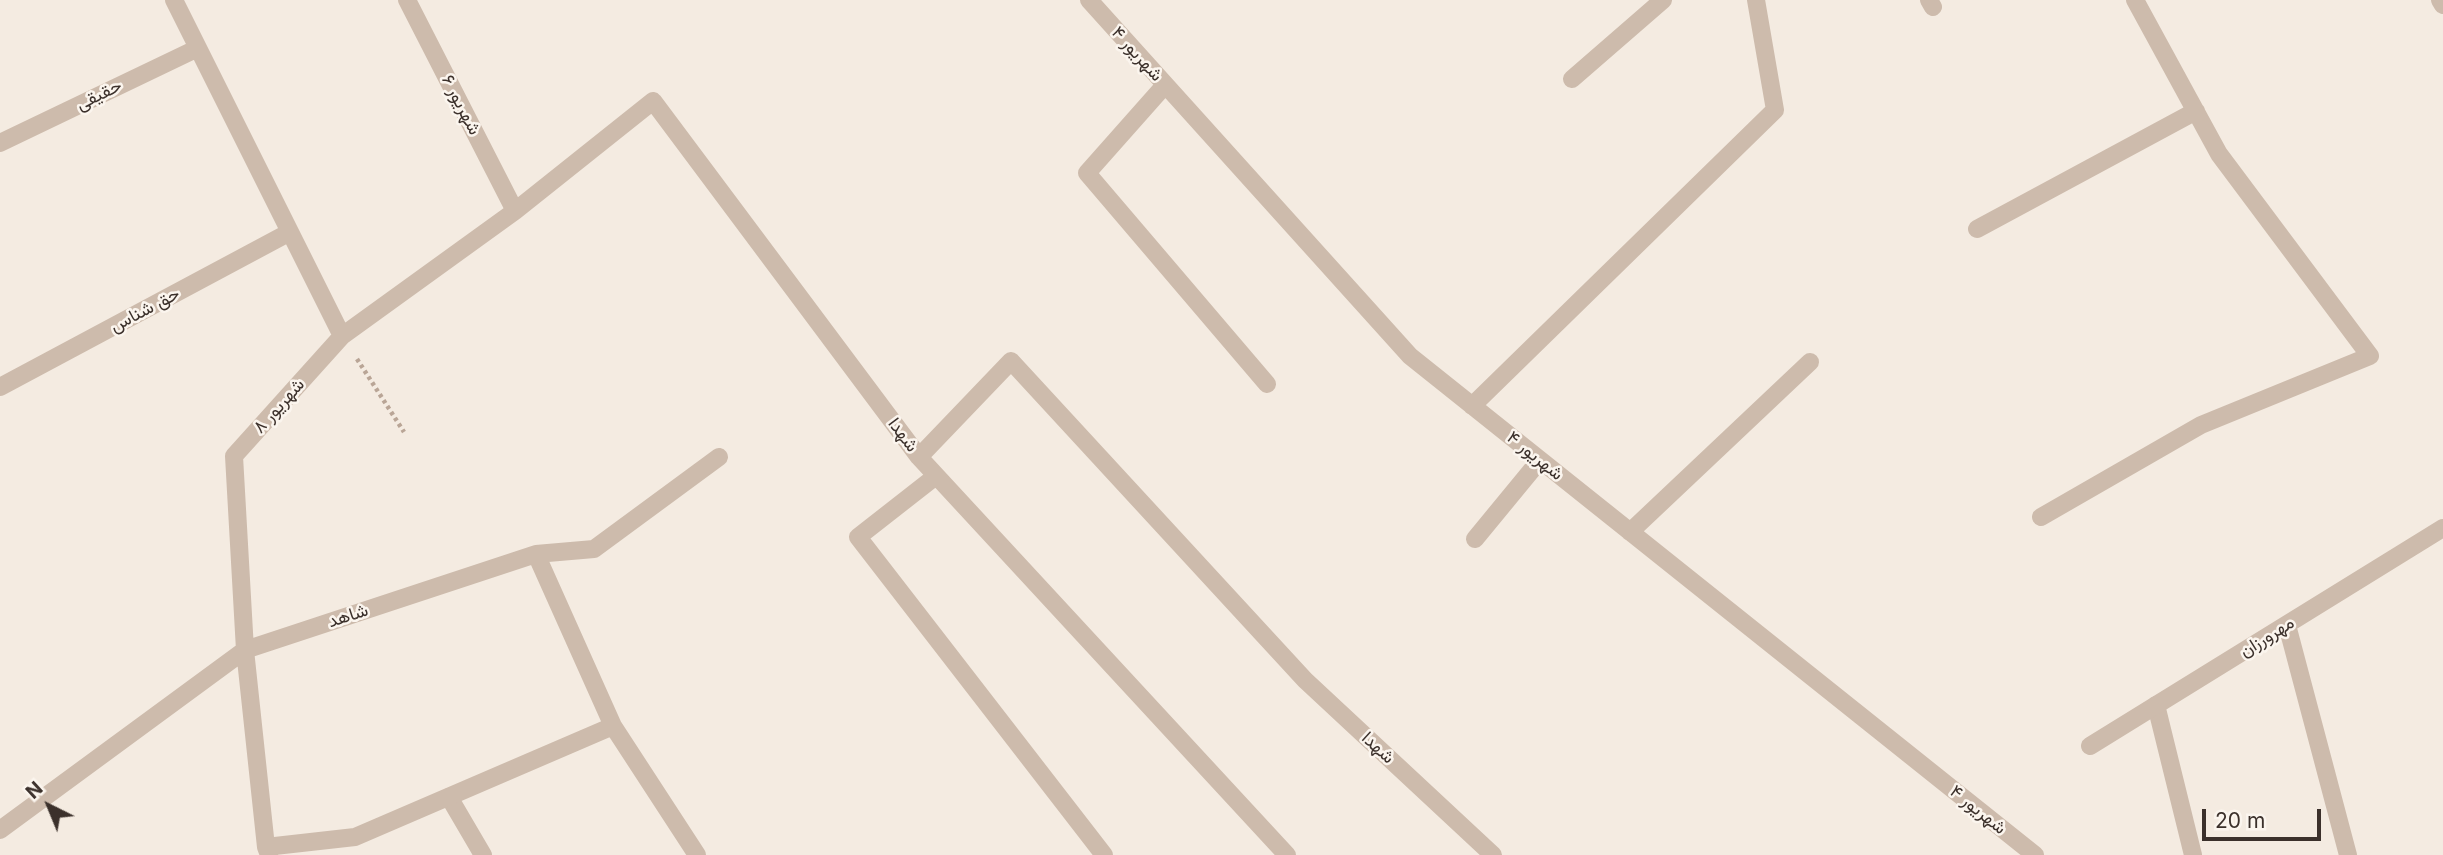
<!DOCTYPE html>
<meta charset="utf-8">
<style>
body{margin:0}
#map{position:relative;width:2443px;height:855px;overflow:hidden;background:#f4ebe1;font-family:Inter,sans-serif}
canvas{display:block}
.north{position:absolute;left:14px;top:771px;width:70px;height:70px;-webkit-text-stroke:5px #fbf5ee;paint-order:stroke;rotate:317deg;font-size:19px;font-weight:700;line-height:28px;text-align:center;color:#3b302b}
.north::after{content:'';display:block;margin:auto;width:24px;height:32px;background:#3b302b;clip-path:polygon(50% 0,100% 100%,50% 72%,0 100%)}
.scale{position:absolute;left:2202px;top:809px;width:119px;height:32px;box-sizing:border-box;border:4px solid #3b302b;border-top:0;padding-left:9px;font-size:21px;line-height:24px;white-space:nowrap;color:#3b302b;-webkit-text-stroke:5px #fbf5ee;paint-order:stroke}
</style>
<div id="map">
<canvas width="2443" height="855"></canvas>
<div class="north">N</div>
<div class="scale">20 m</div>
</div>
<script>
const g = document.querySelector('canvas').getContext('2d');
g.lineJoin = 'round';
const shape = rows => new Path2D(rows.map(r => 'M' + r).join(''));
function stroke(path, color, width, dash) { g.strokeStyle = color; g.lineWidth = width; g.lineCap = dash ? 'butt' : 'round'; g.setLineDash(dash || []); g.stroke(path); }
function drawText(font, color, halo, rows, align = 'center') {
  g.font = font + ' Inter,Vazirmatn,sans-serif'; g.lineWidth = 5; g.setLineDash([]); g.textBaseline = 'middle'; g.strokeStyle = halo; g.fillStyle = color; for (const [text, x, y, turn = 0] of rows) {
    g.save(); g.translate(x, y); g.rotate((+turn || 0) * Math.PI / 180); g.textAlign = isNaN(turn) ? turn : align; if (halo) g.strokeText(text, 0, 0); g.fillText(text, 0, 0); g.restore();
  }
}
const path = shape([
 [357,359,404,432]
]);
const lane = shape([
 [1929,0,1933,7],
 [1572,79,1663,0],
 [2156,705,2193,855],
 [449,797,483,855]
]);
const street = shape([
 [174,0,342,336],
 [407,0,515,211],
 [1089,0,1410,356,2035,855],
 [2440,0,2443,5],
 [1165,85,1087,173,1267,384],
 [0,143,198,48],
 [1977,229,2196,111],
 [0,387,290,232],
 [1472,406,1775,110,1756,0],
 [919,457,1287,855],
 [936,476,858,537,1104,855],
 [2041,517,2201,425,2370,356,2219,154,2135,0],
 [1630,532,1810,362],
 [1475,539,1540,460],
 [536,554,613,726,697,855],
 [2287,625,2348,855],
 [2090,746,2443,528],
 [0,830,245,650,536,554,594,549,719,457],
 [266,847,355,837,613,726],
 [269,855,266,847,245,650,234,456,342,336,515,211,653,101,919,457,1011,361,1305,680,1493,855]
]);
const streetNames = [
 ["شهریور ۴",1137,54,48],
 ["حقیقی",99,95,-26],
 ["شهریور ۶",461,105,63],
 ["حق شناس",145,310,-28],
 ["شهریور ۸",279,406,-48],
 ["شهدا",903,435,53],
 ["شهریور ۴",1535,456,39],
 ["شاهد",348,616,-18],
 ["مهرورزان",2267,637,-32],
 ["شهدا",1378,748,43],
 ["شهریور ۴",1978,810,39]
];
stroke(path, '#b9a596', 4.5, [3.5, 3.5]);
stroke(lane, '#cdbbac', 18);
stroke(street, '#cdbbac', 18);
drawText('18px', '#3b302b', '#fbf5ee', streetNames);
</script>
